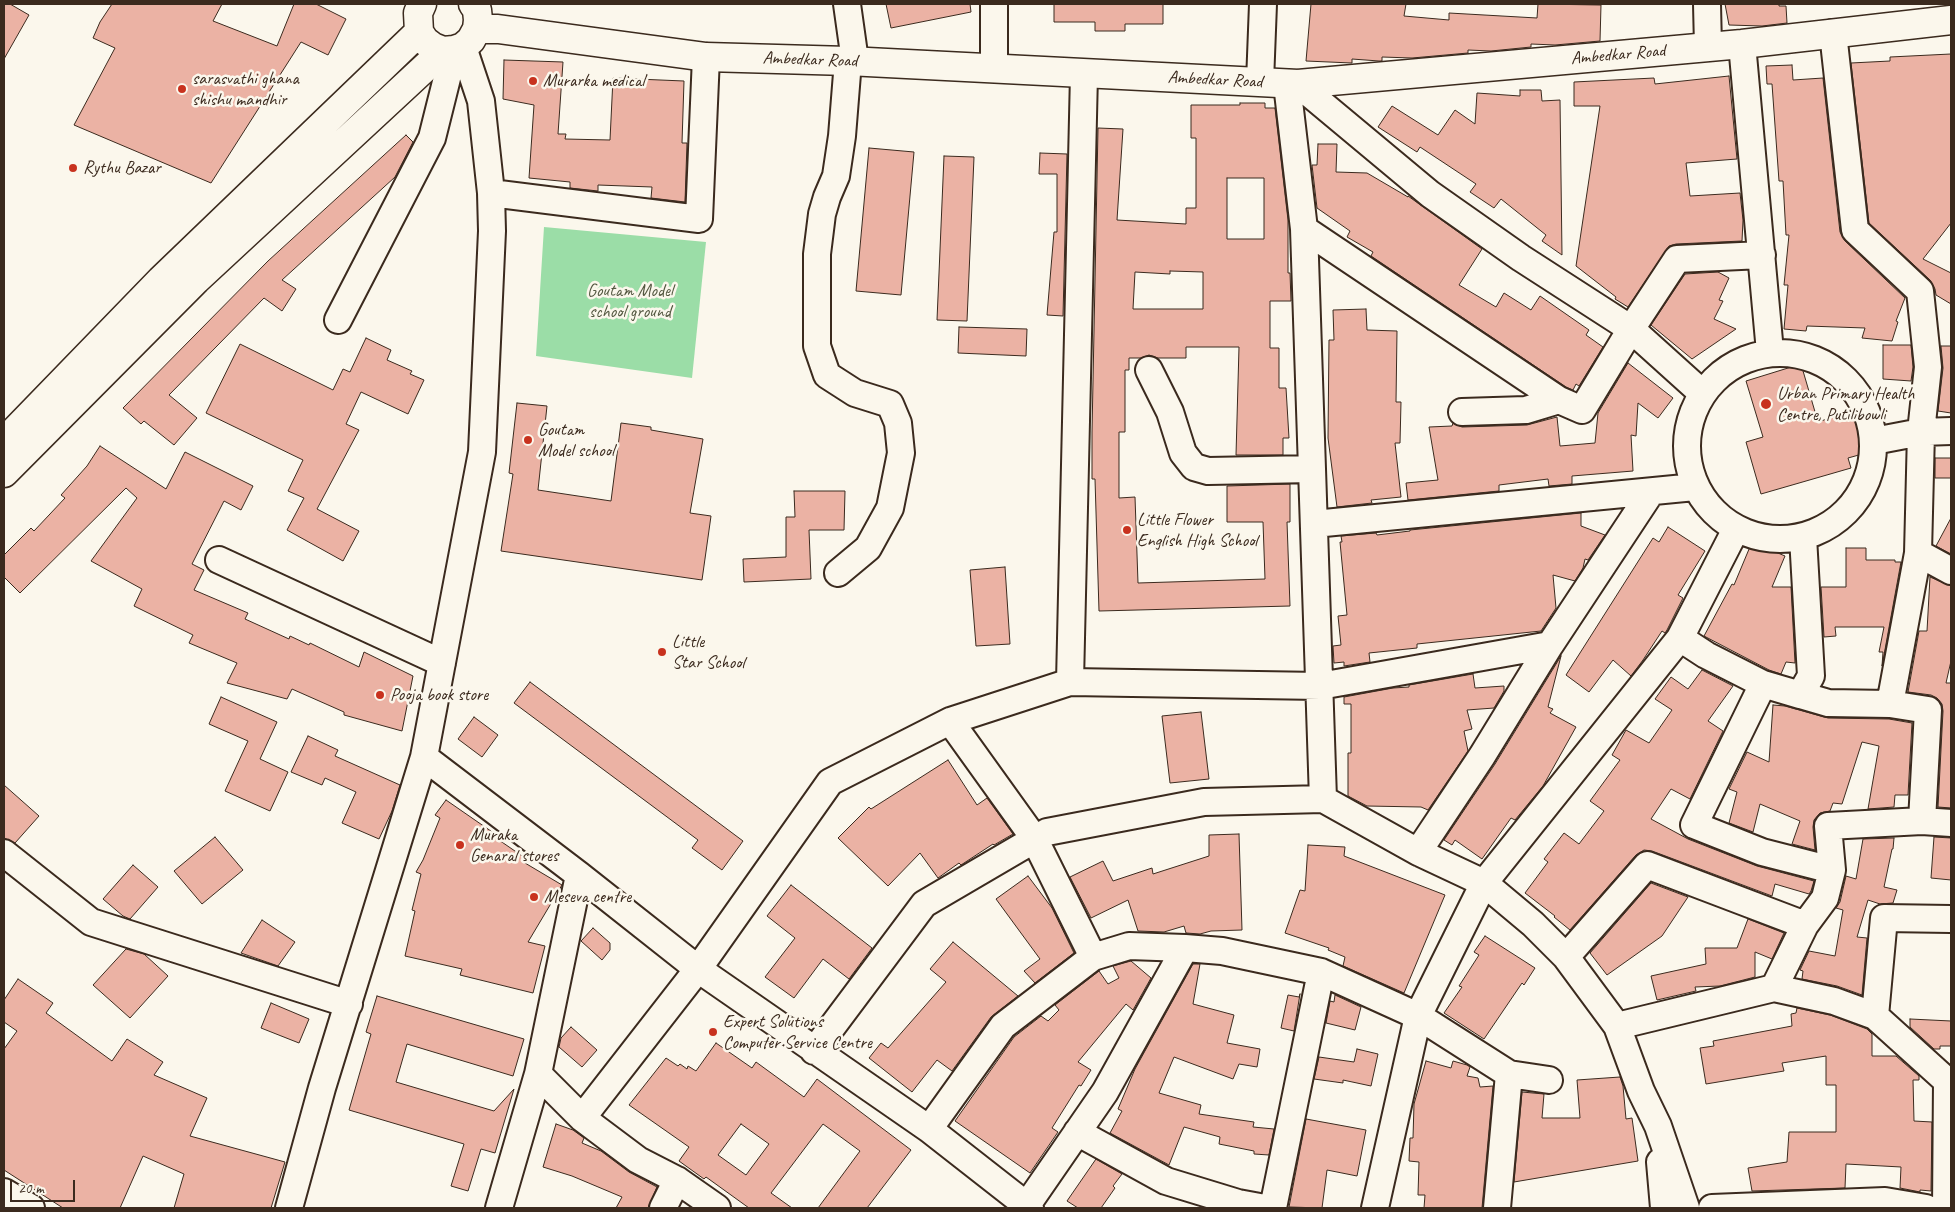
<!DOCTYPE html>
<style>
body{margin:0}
#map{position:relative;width:1955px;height:1212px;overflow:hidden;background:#fbf7ec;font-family:Caveat,sans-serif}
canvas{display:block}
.frame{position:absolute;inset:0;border:5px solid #3b2a1e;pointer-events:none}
.scale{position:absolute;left:10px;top:1180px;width:65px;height:22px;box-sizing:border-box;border:2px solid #3b2a1e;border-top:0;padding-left:6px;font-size:15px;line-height:18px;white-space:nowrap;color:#3b2a1e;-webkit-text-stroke:4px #fbf7ec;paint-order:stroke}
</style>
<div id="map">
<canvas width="1955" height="1212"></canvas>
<div class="frame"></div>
<div class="scale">20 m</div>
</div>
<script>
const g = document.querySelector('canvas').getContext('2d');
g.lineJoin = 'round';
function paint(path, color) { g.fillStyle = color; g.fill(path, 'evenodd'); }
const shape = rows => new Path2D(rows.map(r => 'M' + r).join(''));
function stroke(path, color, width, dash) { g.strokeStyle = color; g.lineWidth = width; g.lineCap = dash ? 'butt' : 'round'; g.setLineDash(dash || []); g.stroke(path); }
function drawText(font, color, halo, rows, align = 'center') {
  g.font = font + ' Caveat,sans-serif'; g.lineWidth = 5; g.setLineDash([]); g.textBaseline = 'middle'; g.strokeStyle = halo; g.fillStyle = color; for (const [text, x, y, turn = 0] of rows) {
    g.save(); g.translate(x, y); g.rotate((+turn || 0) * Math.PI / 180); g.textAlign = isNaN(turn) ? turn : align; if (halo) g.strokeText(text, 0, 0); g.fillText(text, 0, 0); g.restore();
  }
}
const green = shape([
 [544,227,706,242,692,378,536,356]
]);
const building = shape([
 [4,4,10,4,29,15,4,59,4,4],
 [112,4,222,4,213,21,277,46,294,4,316,4,346,19,328,55,301,42,211,183,74,125,115,48,93,38,100,22,112,4],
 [886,4,970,4,971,12,891,28,886,4],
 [1054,4,1163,4,1163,24,1125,24,1125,31,1095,31,1095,22,1054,22,1054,4],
 [1311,4,1406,4,1404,16,1449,20,1449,13,1537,18,1538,4,1601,5,1600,41,1555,45,1531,44,1531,47,1491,51,1468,50,1468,53,1412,58,1382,57,1382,61,1379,61,1352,59,1352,63,1306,61,1311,4],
 [1725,4,1779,4,1779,6,1786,6,1787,23,1762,26,1729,25,1725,4],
 [1951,54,1951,223,1923,259,1951,273,1951,304,1936,295,1935,289,1930,280,1869,223,1851,63,1890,61,1890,57,1951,54],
 [504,60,563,62,558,134,566,134,565,139,610,140,613,78,684,81,682,143,687,143,685,202,651,198,652,187,598,185,598,191,570,188,570,182,529,178,534,105,503,99,504,60],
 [1792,65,1793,80,1823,78,1840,232,1845,241,1905,298,1896,321,1898,322,1892,341,1862,338,1865,328,1807,326,1806,331,1784,329,1788,285,1784,285,1789,235,1786,235,1783,181,1779,181,1772,84,1767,84,1766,66,1792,65],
 [1729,76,1737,159,1686,163,1690,196,1740,193,1743,220,1742,241,1676,244,1669,246,1628,307,1615,299,1616,297,1576,266,1600,106,1574,106,1574,82,1654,78,1655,84,1729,76],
 [1520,90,1541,90,1542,101,1560,100,1562,255,1542,241,1546,235,1501,199,1494,208,1470,192,1476,184,1420,147,1417,152,1378,127,1392,106,1438,135,1455,110,1475,124,1477,93,1520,96,1520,90],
 [1240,103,1265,103,1265,108,1275,108,1288,220,1288,273,1290,273,1291,301,1270,301,1270,348,1279,348,1279,388,1286,388,1289,438,1283,438,1283,455,1236,455,1239,347,1186,347,1186,358,1158,358,1149,355,1141,358,1129,358,1129,370,1125,370,1125,432,1119,432,1119,498,1135,497,1138,583,1265,579,1263,522,1227,522,1227,486,1290,484,1290,522,1287,522,1290,606,1099,611,1095,479,1092,479,1092,432,1098,128,1123,129,1117,220,1186,224,1186,208,1196,208,1196,138,1191,138,1191,105,1240,105,1240,103],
 [1227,178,1264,178,1264,239,1227,239,1227,178],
 [1170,271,1203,272,1203,309,1133,309,1135,272,1170,274,1170,271],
 [406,135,413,142,395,177,282,280,296,289,282,311,264,298,169,395,197,418,174,445,144,421,141,424,123,408,268,261,406,135],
 [1318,144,1337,144,1336,172,1367,173,1408,197,1408,196,1482,249,1459,285,1496,307,1504,293,1531,310,1540,296,1589,330,1586,335,1603,347,1579,386,1576,384,1573,390,1566,387,1371,256,1373,252,1347,237,1350,231,1317,208,1312,165,1317,165,1318,144],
 [869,148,914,152,901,295,856,291,869,148],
 [1040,153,1067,154,1063,316,1047,315,1054,232,1057,232,1057,174,1039,174,1040,153],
 [944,156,974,157,967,321,937,320,944,156],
 [1718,272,1729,278,1719,300,1723,301,1714,319,1736,329,1692,359,1651,325,1685,274,1718,272],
 [1366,309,1367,330,1397,331,1396,402,1401,402,1400,443,1395,443,1401,497,1371,500,1372,503,1337,507,1328,438,1329,340,1334,340,1333,310,1366,309],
 [959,327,1027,329,1026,356,958,353,959,327],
 [366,338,391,350,387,360,412,371,410,374,424,380,408,414,361,392,346,424,359,430,317,509,359,531,343,561,287,530,304,498,288,491,303,460,206,413,240,344,333,390,343,369,350,372,366,338],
 [1883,345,1911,345,1913,367,1911,381,1883,379,1883,345],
 [1941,346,1951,346,1951,413,1938,411,1943,368,1941,346],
 [1628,363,1673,398,1658,418,1638,403,1636,436,1631,435,1633,471,1572,476,1572,484,1549,486,1548,479,1499,485,1499,491,1408,500,1406,483,1438,480,1429,427,1452,426,1453,423,1462,427,1527,425,1557,417,1560,446,1595,443,1598,413,1628,363],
 [1801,364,1818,422,1854,410,1861,434,1859,444,1866,453,1848,458,1851,468,1761,494,1746,442,1763,437,1746,381,1801,364],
 [517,403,547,406,538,490,611,501,621,423,651,427,651,430,703,439,690,513,711,516,702,580,501,551,513,474,509,473,517,403],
 [100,446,166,489,185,452,253,486,241,510,224,501,192,564,204,570,194,590,248,613,245,619,289,639,290,636,309,645,310,643,359,667,364,652,413,676,402,731,344,715,344,712,292,689,287,699,227,683,237,663,189,643,193,635,134,606,142,589,91,561,137,498,126,488,20,593,4,577,4,555,31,528,34,531,65,498,61,495,87,466,100,446],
 [1935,458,1951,458,1951,478,1935,478,1935,458],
 [794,491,845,491,844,530,809,530,811,579,744,582,743,559,786,557,786,517,795,517,794,491],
 [1581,513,1581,526,1605,535,1588,560,1585,559,1583,568,1575,581,1553,575,1556,608,1541,631,1417,644,1417,648,1369,653,1370,662,1344,666,1344,662,1334,663,1333,646,1341,645,1338,616,1347,615,1340,542,1342,542,1341,536,1376,533,1377,535,1410,531,1410,530,1581,513],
 [1951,518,1951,554,1936,546,1951,518],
 [1668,527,1705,551,1678,595,1683,598,1667,630,1665,633,1662,631,1643,660,1631,676,1613,660,1589,692,1566,675,1653,538,1659,542,1668,527],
 [1752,542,1785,556,1772,587,1791,587,1795,663,1786,662,1781,674,1769,670,1704,636,1732,584,1734,585,1752,542],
 [1846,548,1866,548,1866,560,1895,560,1895,562,1901,562,1882,666,1883,652,1879,652,1884,627,1835,627,1836,636,1824,637,1821,587,1846,587,1846,548],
 [1005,567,1010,644,976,646,970,570,1005,567],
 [1930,577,1951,586,1951,661,1946,683,1951,683,1951,808,1938,807,1943,711,1942,704,1937,698,1931,695,1908,692,1919,631,1927,631,1930,577],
 [1561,656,1548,707,1553,709,1550,713,1576,727,1543,786,1515,820,1511,818,1482,859,1455,840,1452,845,1444,840,1495,764,1561,656],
 [1702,670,1733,686,1708,721,1723,731,1690,799,1671,789,1651,819,1688,839,1757,866,1814,881,1811,891,1809,894,1775,884,1772,896,1652,851,1644,850,1636,855,1570,930,1554,917,1555,916,1525,893,1548,862,1544,859,1564,833,1579,844,1604,811,1590,801,1620,760,1612,755,1626,730,1649,743,1672,710,1655,699,1671,677,1688,689,1702,670],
 [1473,674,1475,688,1504,686,1504,691,1494,708,1467,710,1472,729,1464,731,1468,751,1428,810,1421,807,1367,806,1348,796,1348,753,1351,753,1351,704,1344,704,1344,697,1393,688,1409,687,1409,685,1473,674],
 [530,682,743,841,722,870,692,848,698,840,514,703,530,682],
 [221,697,277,722,260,759,288,772,270,811,225,791,248,741,209,724,221,697],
 [1773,705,1785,706,1828,718,1889,719,1912,723,1908,795,1895,795,1894,807,1868,809,1879,746,1862,742,1842,804,1833,803,1830,811,1820,813,1814,820,1813,827,1815,850,1792,844,1800,821,1760,804,1753,832,1729,823,1737,792,1729,789,1747,752,1769,762,1773,705],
 [1201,712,1209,779,1170,783,1162,716,1201,712],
 [474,717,498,735,482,757,458,739,474,717],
 [308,736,338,750,335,756,400,785,392,811,379,839,342,823,356,792,325,778,322,785,291,772,308,736],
 [948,760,977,805,987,798,1013,834,994,845,993,844,961,865,959,863,938,878,920,853,888,886,838,838,869,807,871,809,948,760],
 [4,785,39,816,15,843,4,838,4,785],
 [446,800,498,836,496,838,528,860,525,863,562,885,528,942,545,946,533,993,460,975,462,969,405,956,415,911,412,910,421,874,416,872,423,860,440,818,435,815,446,800],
 [1239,834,1242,930,1211,931,1200,934,1186,933,1184,926,1164,932,1138,931,1128,900,1091,918,1070,877,1103,861,1113,881,1152,868,1153,874,1209,856,1209,835,1239,834],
 [215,837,243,870,202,904,174,871,215,837],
 [1934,837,1951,838,1951,880,1931,878,1934,837],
 [1894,838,1893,849,1892,849,1884,887,1897,890,1893,903,1880,904,1868,900,1857,937,1867,938,1862,995,1837,986,1802,979,1803,971,1800,970,1809,951,1835,956,1843,910,1836,908,1840,902,1846,876,1856,879,1863,839,1894,838],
 [1308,845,1345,847,1344,856,1445,895,1404,993,1343,966,1345,957,1328,950,1329,948,1285,933,1300,890,1305,891,1308,845],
 [133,865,158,887,130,919,123,916,103,899,133,865],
 [1028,876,1052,908,1074,953,1035,983,1024,971,1040,959,996,899,1028,876],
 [1651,883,1688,897,1662,936,1607,975,1590,953,1651,883],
 [791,885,872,948,849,979,823,959,794,998,765,977,795,938,767,916,791,885],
 [1748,919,1784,933,1772,959,1755,952,1755,977,1720,986,1695,987,1696,991,1657,1000,1651,976,1706,964,1705,948,1737,948,1748,919],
 [262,920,295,942,278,966,241,953,262,920],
 [593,928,610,943,610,950,602,960,581,941,593,928],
 [1485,936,1535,968,1524,985,1522,983,1484,1039,1444,1013,1462,987,1459,986,1479,955,1474,952,1485,936],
 [953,942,1018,996,991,1017,952,1071,937,1060,912,1092,869,1058,881,1043,888,1048,946,982,930,969,953,942],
 [126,949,144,954,168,976,130,1018,93,985,126,949],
 [1131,961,1151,978,1133,1010,1126,1004,1078,1062,1091,1070,1081,1086,1079,1085,1052,1128,1058,1132,1030,1173,955,1121,1014,1037,1041,1016,1048,1021,1059,1010,1055,1005,1099,971,1108,984,1119,978,1113,966,1131,961],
 [1193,964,1200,964,1193,1004,1234,1015,1227,1043,1260,1049,1257,1067,1239,1064,1233,1079,1174,1057,1159,1093,1201,1105,1199,1114,1254,1122,1253,1127,1274,1129,1269,1155,1254,1154,1254,1151,1219,1144,1220,1137,1184,1127,1169,1165,1110,1133,1122,1111,1118,1109,1135,1069,1193,964],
 [18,979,53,1003,46,1013,112,1061,127,1039,163,1062,154,1075,207,1098,190,1136,285,1162,271,1208,174,1208,184,1174,143,1156,120,1208,63,1208,4,1170,4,1049,17,1031,4,1022,4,1000,18,979],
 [1300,994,1294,1031,1281,1028,1288,995,1299,997,1300,994],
 [1335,995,1361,1007,1355,1030,1326,1023,1330,1001,1334,1002,1335,995],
 [377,996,524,1039,513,1076,407,1044,396,1082,494,1111,514,1089,495,1153,481,1149,468,1191,451,1186,464,1144,349,1110,371,1034,366,1032,377,996],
 [271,1003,309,1019,299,1043,261,1028,271,1003],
 [1797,1008,1830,1015,1867,1029,1872,1034,1872,1056,1896,1056,1919,1076,1919,1080,1913,1080,1914,1121,1932,1122,1931,1191,1920,1190,1920,1192,1900,1188,1901,1167,1846,1164,1845,1188,1752,1191,1748,1168,1787,1162,1789,1132,1836,1132,1836,1085,1826,1085,1826,1056,1782,1063,1784,1071,1706,1084,1700,1048,1714,1046,1713,1041,1792,1026,1791,1014,1796,1013,1797,1008],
 [1910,1019,1951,1021,1951,1046,1940,1046,1940,1049,1934,1049,1910,1027,1910,1019],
 [571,1027,597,1050,582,1067,559,1047,561,1038,571,1027],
 [716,1043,752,1068,756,1062,804,1097,817,1079,911,1150,867,1208,818,1208,860,1151,823,1124,771,1193,792,1208,749,1208,706,1177,704,1179,679,1161,689,1147,629,1105,666,1058,678,1066,680,1064,687,1069,688,1066,696,1071,716,1043],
 [741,1124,769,1144,746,1175,718,1155,741,1124],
 [1357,1049,1378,1054,1371,1086,1343,1080,1343,1083,1314,1079,1319,1057,1354,1062,1357,1049],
 [1426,1061,1451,1068,1453,1061,1467,1065,1470,1067,1467,1076,1478,1078,1480,1087,1493,1086,1482,1208,1424,1208,1425,1195,1418,1195,1419,1162,1409,1161,1410,1138,1413,1138,1414,1104,1426,1061],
 [1620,1077,1623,1086,1626,1119,1632,1118,1638,1161,1514,1182,1522,1092,1544,1094,1542,1118,1580,1118,1577,1080,1620,1077],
 [1306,1119,1366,1130,1357,1176,1327,1170,1322,1208,1289,1207,1306,1119],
 [556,1124,573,1130,584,1138,582,1143,601,1151,629,1172,657,1187,648,1208,616,1208,622,1197,572,1176,543,1167,556,1124],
 [1096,1159,1122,1174,1113,1186,1115,1188,1101,1208,1078,1208,1067,1201,1096,1159]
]);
const minor = shape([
 [847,4,855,61],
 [1707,4,1708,47],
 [1833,33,1855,230,1920,291,1928,367,1921,432,1951,431],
 [1742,44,1770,352],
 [994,68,994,4],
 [1260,82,1263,4],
 [1287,84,1304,229,1323,799,1418,852,1484,883,1533,924,1566,957,1617,1026,1641,1091,1658,1126,1686,1208],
 [1298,84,1430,194,1521,258,1631,329,1702,393],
 [491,193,699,219,706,57],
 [1304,229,1559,400,1582,410,1631,329,1677,259,1762,255],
 [338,320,432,138,454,50],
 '1687 446a93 93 0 1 1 186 0a93 93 0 1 1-186 0Z',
 [1149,370,1170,412,1183,453,1194,467,1208,471,1312,469],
 [1462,412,1526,410,1559,400],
 [1874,441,1921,432,1918,553],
 [1314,524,1695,487],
 [1803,537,1811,676,1800,695,1763,684,1694,825,1762,852,1832,870],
 [219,560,442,663],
 [838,573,868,548,890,508,901,453,898,423,890,404,855,393,827,375,817,346,817,254,822,214,827,197,836,176,842,136,848,61],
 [1680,638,1706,655,1763,684,1828,703,1890,704,1918,553,1951,571],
 [1070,682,1320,686,1550,645],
 [950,721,1070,682,1084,74],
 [424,757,579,875,698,969,929,1129,1030,1208],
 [1922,821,1951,823],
 [1418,852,1482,756,1550,645,1651,492],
 [4,853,91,922,349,1004],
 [579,875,538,1074,582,1118,638,1160,677,1180,717,1208],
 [1093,957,1129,946,1185,948,1222,951,1321,972,1418,1016,1509,1074,1549,1080],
 [1566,957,1647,865,1805,925],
 [1774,988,1834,1001,1875,1016],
 [1617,1026,1774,988,1805,925,1825,898,1832,870,1828,826,1922,821,1928,710,1890,704],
 [814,1051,924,904,1047,832,1204,802,1323,799],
 [582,1118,698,969,830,782,950,721,1034,838,1093,957,1003,1026,929,1129],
 [1077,1132,1166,1181,1238,1203,1265,1208],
 [1660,1162,1664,1208],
 [4,1192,31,1208],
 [289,1208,322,1088,424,757,482,452,492,231,491,193,481,101,463,47],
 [499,1208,538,1074],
 [663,1208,677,1180],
 [1025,1208,1105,1092,1185,948],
 [1273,1208,1321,972],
 [1375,1208,1418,1016,1484,883,1680,638,1736,529],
 [1497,1208,1509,1074],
 [1712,1208,1885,1201,1926,1208],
 [1946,1208,1947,1081,1875,1016,1884,918,1951,919]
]);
const major = shape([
 [422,4,418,13,419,32,425,41,433,47,443,51,454,50,463,47,471,40,477,29,478,20,477,10,473,4],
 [477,29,498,29,706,57,848,61,1298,84,1742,44,1951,20],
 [4,442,161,280,419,32],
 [4,473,196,280,443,51]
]);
const markers = [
 [533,81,5,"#c8321e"],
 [182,89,5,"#c8321e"],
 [73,168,5,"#c8321e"],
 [1766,404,6,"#c8321e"],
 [528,440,5,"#c8321e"],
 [1127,530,5,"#c8321e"],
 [662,652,5,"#c8321e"],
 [380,695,5,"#c8321e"],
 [460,845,5,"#c8321e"],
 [534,897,5,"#c8321e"],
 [713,1032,5,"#c8321e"]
];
const streetNames = [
 ["Ambedkar Road",1618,55,-5],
 ["Ambedkar Road",810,60,2],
 ["Ambedkar Road",1215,80,3]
];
const poiNames = [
 ["sarasvathi ghana",192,79],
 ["shishu mandhir",192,100],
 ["Murarka medical",543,81],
 ["Rythu Bazar",83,168],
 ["Urban Primary Health",1777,394],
 ["Centre, Putilibowli",1777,415],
 ["Goutam",538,430],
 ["Model school",538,451],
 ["Little Flower",1137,520],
 ["English High School",1137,541],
 ["Little",672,642],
 ["Star School",672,663],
 ["Pooja book store",390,695],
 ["Muraka",470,835],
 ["Genaral stores",470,856],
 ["Meseva centre",544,897],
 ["Expert Solutions",723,1022],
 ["Computer Service Centre",723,1043]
];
const parkNames = [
 ["Goutam Model",630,291],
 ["school ground",630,312]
];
paint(green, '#9bdda7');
paint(building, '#ebb2a4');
stroke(building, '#3b2a1e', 1);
stroke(minor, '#3b2a1e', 30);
stroke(major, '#3b2a1e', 31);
stroke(minor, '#fbf7ec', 26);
stroke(major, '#fbf7ec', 28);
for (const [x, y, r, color] of markers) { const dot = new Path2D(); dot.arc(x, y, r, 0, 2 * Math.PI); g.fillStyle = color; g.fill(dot); stroke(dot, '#fbf7ec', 2); }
drawText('18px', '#3b2a1e', '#fbf7ec', streetNames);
drawText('18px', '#3b2a1e', '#fbf7ec', poiNames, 'left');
drawText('18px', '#535740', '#fbf7ec', parkNames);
</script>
